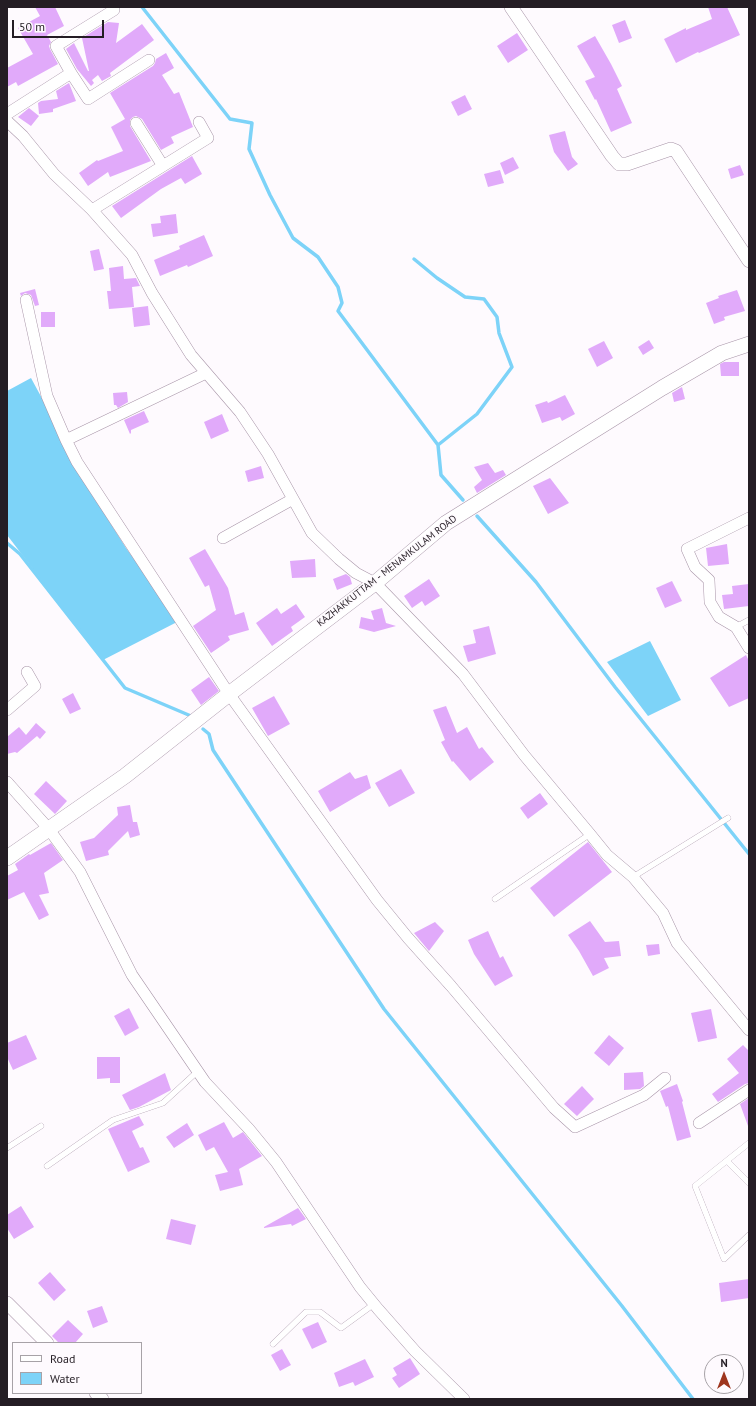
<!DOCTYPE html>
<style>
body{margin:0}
#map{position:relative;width:756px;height:1406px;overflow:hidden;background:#fefafe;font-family:"PT Sans",sans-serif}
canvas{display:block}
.frame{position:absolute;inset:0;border:8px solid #241d24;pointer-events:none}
.legend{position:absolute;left:12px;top:1342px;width:130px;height:52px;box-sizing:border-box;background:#fefafe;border:1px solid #a7a2a7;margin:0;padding:5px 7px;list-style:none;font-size:12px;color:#241d24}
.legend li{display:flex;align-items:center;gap:8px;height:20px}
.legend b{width:20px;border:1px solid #a7a2a7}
.north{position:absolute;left:704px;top:1354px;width:40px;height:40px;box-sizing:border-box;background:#fefafe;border:1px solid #a7a2a7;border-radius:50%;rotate:0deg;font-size:11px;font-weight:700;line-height:16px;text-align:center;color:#241d24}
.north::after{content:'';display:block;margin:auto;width:14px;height:18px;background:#9e351e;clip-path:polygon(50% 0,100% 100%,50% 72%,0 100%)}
.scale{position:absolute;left:12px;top:20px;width:92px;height:18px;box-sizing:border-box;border:2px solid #241d24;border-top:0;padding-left:5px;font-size:12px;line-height:14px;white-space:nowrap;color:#241d24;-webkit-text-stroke:3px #fefafe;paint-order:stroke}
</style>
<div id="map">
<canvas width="756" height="1406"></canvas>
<div class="frame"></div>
<ul class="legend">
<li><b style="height:5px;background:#fff"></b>Road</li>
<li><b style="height:11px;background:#7dd3f8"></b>Water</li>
</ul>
<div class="north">N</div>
<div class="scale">50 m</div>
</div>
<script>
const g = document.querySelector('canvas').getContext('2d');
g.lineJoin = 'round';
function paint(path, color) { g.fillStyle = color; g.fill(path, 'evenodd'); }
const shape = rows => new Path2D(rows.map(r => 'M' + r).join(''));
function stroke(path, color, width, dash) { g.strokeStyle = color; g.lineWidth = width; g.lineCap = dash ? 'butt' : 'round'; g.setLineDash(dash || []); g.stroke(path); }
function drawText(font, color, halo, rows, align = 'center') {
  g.font = font + ' "PT Sans",sans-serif'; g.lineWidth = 3; g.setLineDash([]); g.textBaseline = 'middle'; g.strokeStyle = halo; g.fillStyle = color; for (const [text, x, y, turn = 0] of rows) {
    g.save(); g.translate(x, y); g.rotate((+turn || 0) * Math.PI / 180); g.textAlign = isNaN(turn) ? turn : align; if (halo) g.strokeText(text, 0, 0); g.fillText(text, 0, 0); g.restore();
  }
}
const water = shape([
 [31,378,104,513,126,548,179,621,103,660,7,535,7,391],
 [650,641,681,700,648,716,607,662]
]);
const stream = shape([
 [142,7,230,119,252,123,249,149,270,195,293,238,318,257,338,287,342,303,338,311,438,445,477,414,512,367,499,333,497,317,484,299,465,297,437,278,414,259],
 [438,445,441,475,463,500],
 [477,516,536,582,615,687,749,854],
 [7,543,20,554,125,688,191,716],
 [203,729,209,734,213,750,384,1009,622,1306,693,1399]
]);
const building = shape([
 [35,7,55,7,64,26,47,35,51,42,49,46,50,49,58,64,18,86,16,82,7,87,7,68,33,54,18,28,40,16],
 [708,7,727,7,740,35,699,53,698,52,676,63,664,39,686,28,686,30,712,19],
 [625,20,632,38,619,43,612,25],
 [108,22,119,23,116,43,142,24,154,40,110,73,111,76,102,81,98,75,92,80,94,83,91,86,77,69,66,49,74,43,88,71,89,71,82,38],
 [517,33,528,50,508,63,497,46],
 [595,36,611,64,622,86,617,89,632,123,611,132,596,99,595,100,585,81,595,77,577,46],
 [166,53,174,68,162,75,174,94,179,92,193,127,171,137,174,143,161,150,142,119,136,116,133,117,130,120,130,126,151,161,110,177,108,172,88,186,79,173,97,160,98,161,123,151,111,127,125,119,110,93,153,66,155,63,156,59],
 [69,83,76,101,53,109,53,112,39,114,38,103,41,101,58,99,56,91],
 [465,95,472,109,458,116,451,102],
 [29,108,39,116,31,126,18,117],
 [565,131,572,157,578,164,568,171,554,152,549,135],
 [192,156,202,174,185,184,181,178,161,189,121,218,112,206],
 [513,157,519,168,505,175,500,163],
 [740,165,744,175,731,179,728,169],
 [500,170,504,183,488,187,484,174],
 [176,214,178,233,153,237,151,224,161,223,160,216],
 [204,235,213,256,188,267,187,265,160,276,154,260,180,249,179,246],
 [99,249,104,269,94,271,90,251],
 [123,266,124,279,136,278,140,286,132,287,134,307,109,309,107,291,111,291,109,268],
 [35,289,39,305,35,306,31,295,25,293,21,296,20,293],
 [737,290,745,311,724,317,725,320,714,324,706,303,719,298,718,296],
 [148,306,150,325,134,327,132,308],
 [41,312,55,312,55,327,41,327],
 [649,340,654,348,643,355,638,347],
 [604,341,613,358,597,367,588,349],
 [724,362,739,362,739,376,721,376,720,364],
 [682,387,685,399,674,402,672,393],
 [127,392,128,402,118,408,116,405,114,405,113,393],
 [565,395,575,414,562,421,560,417,542,423,535,405,547,401,548,403],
 [144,411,149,422,131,430,131,433,130,434,124,420],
 [222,414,229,431,211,439,204,422],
 [488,463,495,473,503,470,506,475,477,493,474,487,482,480,474,467],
 [261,466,264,478,248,482,245,471],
 [550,478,569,503,548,514,533,486],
 [727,544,729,564,708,566,706,548],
 [205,549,228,588,235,615,244,612,249,630,228,636,230,640,211,653,193,626,216,610,209,585,205,587,189,558],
 [315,559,316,577,292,578,290,561],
 [346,574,350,577,352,584,337,590,333,579],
 [429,579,440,596,425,606,422,601,412,608,404,596],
 [672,581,682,601,665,608,656,588],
 [749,584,749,606,724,609,722,595,733,594,732,586],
 [296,604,305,617,291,627,293,631,272,646,256,623,277,608,281,614],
 [382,608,386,623,396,626,374,632,359,628,361,617,374,620,371,611],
 [489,626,496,654,468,662,463,646,476,643,473,630],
 [746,655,749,661,749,698,729,707,710,678],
 [209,677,219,691,201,705,191,690],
 [73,693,81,709,70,714,62,699],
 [274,696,290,724,268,736,252,708],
 [446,706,457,733,467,727,479,749,482,747,494,762,470,781,453,761,452,762,441,742,445,740,433,710],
 [36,723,46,732,40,739,37,736,17,753,15,752,7,754,7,737,19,727,26,735],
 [401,769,415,793,389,807,375,783],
 [350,772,355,779,367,775,371,788,330,812,318,791],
 [46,781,67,801,55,814,34,794],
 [540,793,548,804,528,819,520,808],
 [130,805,133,822,137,822,140,835,130,838,128,831,108,851,109,855,86,861,80,842,94,838,118,815,117,807],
 [588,842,612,872,554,917,530,888],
 [51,843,63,860,44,873,49,893,39,895,49,915,39,920,24,892,7,900,7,876,18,870,15,864,29,854,30,855],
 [590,921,605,942,619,941,621,956,604,958,609,968,593,976,579,951,568,935],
 [435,922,444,931,429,951,414,933],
 [488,931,500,958,503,956,513,976,495,986,474,954,468,940],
 [659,944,660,954,648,956,646,945],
 [129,1008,139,1028,125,1036,114,1016],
 [711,1009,717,1038,698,1042,691,1013],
 [26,1035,37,1059,13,1070,7,1057,7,1043],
 [609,1035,624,1048,609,1066,594,1053],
 [743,1045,749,1051,749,1083,745,1084,718,1102,712,1094,739,1073,727,1059],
 [97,1057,120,1057,120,1083,110,1083,110,1078,97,1079],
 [643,1072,644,1086,640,1089,624,1090,624,1073],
 [165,1073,171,1090,139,1107,130,1110,122,1095],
 [677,1084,683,1101,682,1102,691,1137,677,1141,668,1106,666,1107,660,1091],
 [582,1086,594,1099,577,1116,564,1104],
 [749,1098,749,1125,748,1126,740,1104],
 [139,1116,144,1125,132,1131,140,1148,143,1147,150,1162,128,1172,108,1129],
 [224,1122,233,1138,243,1132,262,1156,239,1169,243,1185,220,1191,215,1175,228,1172,214,1147,206,1151,198,1135],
 [187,1123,194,1135,174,1148,166,1137],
 [21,1206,34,1227,14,1239,7,1228,7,1215],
 [298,1208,306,1219,292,1226,291,1224,264,1228,264,1227],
 [171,1219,196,1225,191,1245,166,1239],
 [50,1272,66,1290,54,1301,38,1283],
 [749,1279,749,1298,721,1302,719,1283],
 [102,1306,108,1322,93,1328,87,1311],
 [68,1320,83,1334,75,1343,59,1343,52,1336],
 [318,1322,327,1342,312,1349,302,1329],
 [282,1349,291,1365,280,1371,271,1355],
 [410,1358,420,1374,399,1388,392,1378,397,1375,393,1368],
 [365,1359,374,1377,355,1386,353,1382,339,1387,334,1373]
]);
const service = shape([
 [736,627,749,620],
 [633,877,728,818],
 [495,899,590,834],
 [749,1143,695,1186,724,1259,749,1235],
 [7,1148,41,1126],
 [727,1161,749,1183],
 [47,1166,113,1120,163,1103,198,1071],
 [273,1344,306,1312,320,1312,341,1328,374,1304]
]);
const minor = shape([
 [71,73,88,99,149,60],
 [7,114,71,73,56,46,114,10],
 [7,121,23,136,54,174,92,210,132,255,152,293,191,355,240,412,268,454,312,533,339,559,356,573,375,583,463,674,524,755,590,834,607,855,633,877,663,913,677,943,749,1030],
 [136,123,163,166],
 [92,210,208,138,199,122],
 [26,300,47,396,66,440,77,462,229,694,377,900,408,938,451,986,554,1108,575,1127,644,1095,665,1078],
 [66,440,206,373],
 [749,518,687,549,695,567,709,580,710,602,719,617,736,627,749,648],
 [223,538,293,499],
 [7,710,35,686,27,672],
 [7,782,48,828,80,872,132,975,205,1082,249,1129,276,1162,360,1287,378,1309,415,1351,464,1399],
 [699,1123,749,1090]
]);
const tertiary = shape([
 [511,7,612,156,619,164,627,164,671,149,676,151,749,261],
 [7,1303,47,1343],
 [96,1393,102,1399]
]);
const secondary = shape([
 [7,858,125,776,229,694,375,583,446,523,662,388,722,353,749,344]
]);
const streetNames = [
 ["KAZHAKKUTTAM - MENAMKULAM ROAD",387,571,-38]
];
paint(water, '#7dd3f8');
stroke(stream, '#7dd3f8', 3.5);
paint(building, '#e1aafa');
stroke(service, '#a895a8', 6);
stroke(minor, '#a895a8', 12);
stroke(tertiary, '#a895a8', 14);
stroke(secondary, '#a895a8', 16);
stroke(service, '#fff', 5.5);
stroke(minor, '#fff', 11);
stroke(tertiary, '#fff', 13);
stroke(secondary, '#fff', 15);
drawText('10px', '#241d24', '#fefafe', streetNames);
</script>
